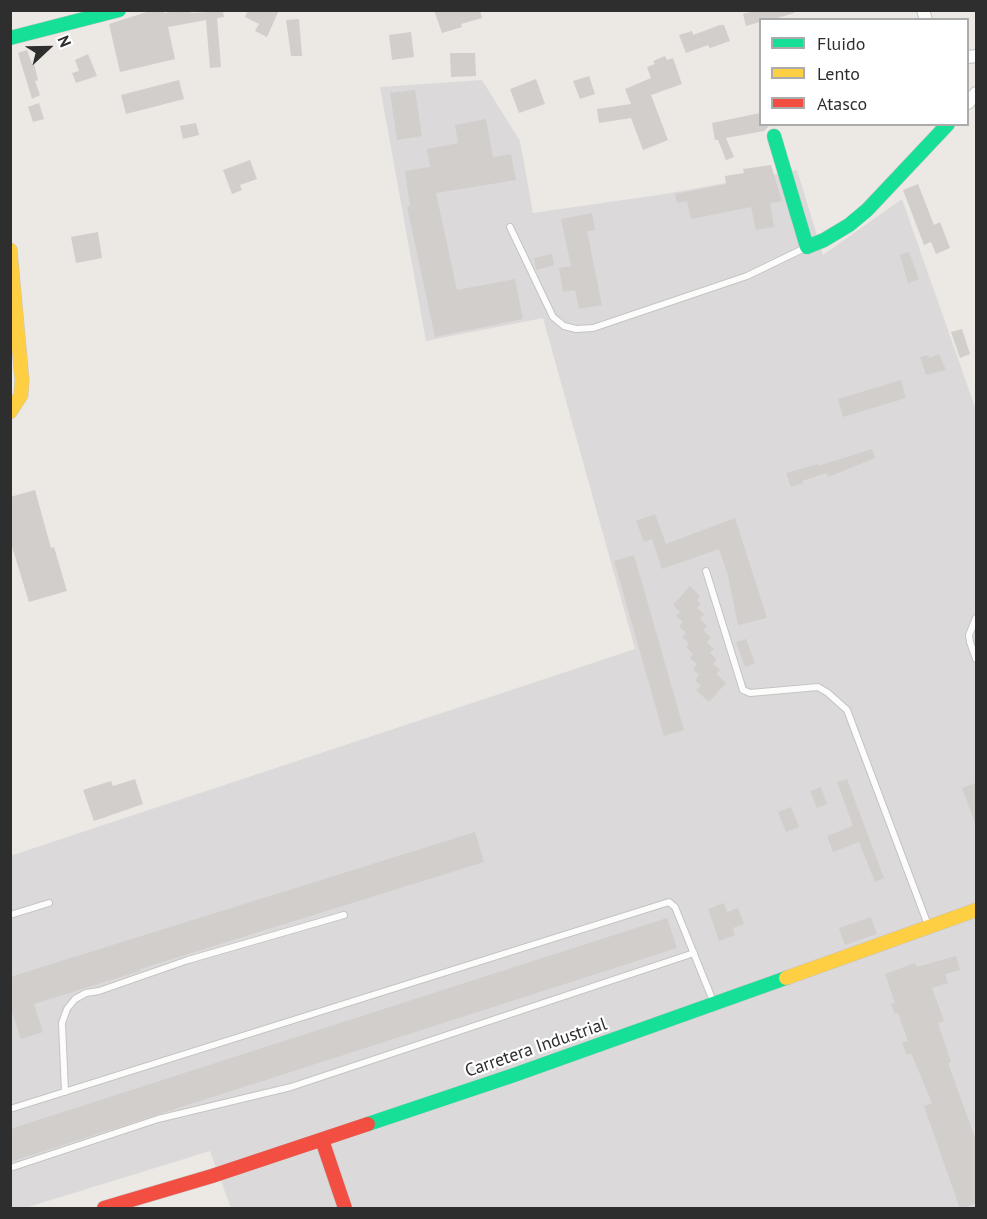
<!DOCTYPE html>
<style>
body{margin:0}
#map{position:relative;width:987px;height:1219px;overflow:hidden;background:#ece8e4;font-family:"PT Sans",sans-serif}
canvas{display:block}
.frame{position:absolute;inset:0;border:12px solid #2e2e2e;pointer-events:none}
.legend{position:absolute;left:759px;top:18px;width:210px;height:108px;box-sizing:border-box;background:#fff;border:2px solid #ababab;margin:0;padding:8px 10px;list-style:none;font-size:18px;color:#2e2e2e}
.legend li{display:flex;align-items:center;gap:12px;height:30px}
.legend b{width:30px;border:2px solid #ababab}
.north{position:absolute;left:18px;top:18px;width:60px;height:60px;-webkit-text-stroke:4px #fff;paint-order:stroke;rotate:68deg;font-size:16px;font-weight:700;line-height:24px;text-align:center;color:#2e2e2e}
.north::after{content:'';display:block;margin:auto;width:21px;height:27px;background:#2e2e2e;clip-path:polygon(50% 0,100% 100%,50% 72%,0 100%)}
</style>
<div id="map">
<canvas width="987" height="1219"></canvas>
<div class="frame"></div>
<ul class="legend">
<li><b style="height:8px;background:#16e098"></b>Fluido</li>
<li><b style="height:8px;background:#ffcf43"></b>Lento</li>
<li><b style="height:8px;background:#f24e42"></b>Atasco</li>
</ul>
<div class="north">N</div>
</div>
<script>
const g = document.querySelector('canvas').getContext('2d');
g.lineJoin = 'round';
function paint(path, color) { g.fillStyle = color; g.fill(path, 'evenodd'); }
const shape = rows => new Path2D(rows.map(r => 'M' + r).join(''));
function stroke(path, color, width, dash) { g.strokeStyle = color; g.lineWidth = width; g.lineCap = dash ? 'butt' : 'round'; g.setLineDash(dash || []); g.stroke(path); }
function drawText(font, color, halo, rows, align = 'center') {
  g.font = font + ' "PT Sans",sans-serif'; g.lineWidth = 4.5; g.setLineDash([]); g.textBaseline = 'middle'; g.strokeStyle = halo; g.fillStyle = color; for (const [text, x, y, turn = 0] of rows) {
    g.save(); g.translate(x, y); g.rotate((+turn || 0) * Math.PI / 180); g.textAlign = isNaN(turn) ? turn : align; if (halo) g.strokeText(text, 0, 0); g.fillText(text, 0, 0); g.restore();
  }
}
const industrial = shape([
 [482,80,520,141,533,213,665,194,797,170,823,255,902,199,976,410,976,1208,231,1208,210,1151,25,1208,11,1208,10,856,635,649,543,318,426,341,380,87]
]);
const building = shape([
 [153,10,164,10,164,13,182,10,191,10,191,13,208,12,208,10,223,12,224,17,217,18,221,67,210,68,206,20,168,27,175,59,120,72,109,24],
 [248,10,279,10,267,37,255,31,259,24,245,17],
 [434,10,480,10,482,18,461,24,462,27,442,33],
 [749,10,794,10,794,13,771,20,760,20,760,22,746,26,743,14,750,12],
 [299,19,302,56,291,56,286,20],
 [720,25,724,25,730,41,710,48,708,45,686,53,679,35,692,31,693,35],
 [411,32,414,57,392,60,389,35],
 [27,50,32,64,34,63,38,80,35,81,40,95,32,99,18,53],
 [450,53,475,53,476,76,451,77],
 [88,54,97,76,76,83,72,73,79,71,75,60],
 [665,56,667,60,673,58,682,84,651,95,668,140,643,150,631,118,599,123,597,109,631,104,625,89,651,78,647,67,655,64,653,61],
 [589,76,595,94,580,99,573,81],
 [536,79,545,104,519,113,510,89],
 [179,80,184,99,126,114,121,95],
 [415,90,422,136,397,140,390,93],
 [39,103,44,119,33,122,28,107],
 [760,113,760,124,776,124,776,125,770,125,764,131,726,138,734,157,726,160,718,140,715,140,712,123],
 [486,119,493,157,511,154,516,180,436,193,457,290,515,279,523,319,435,337,407,207,410,206,405,171,430,167,427,149,458,143,455,125],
 [196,123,199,135,183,139,180,126],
 [250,160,257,179,240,185,242,190,232,194,223,170],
 [771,165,782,201,770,203,774,227,756,230,751,207,691,219,687,201,677,203,675,194,726,184,725,176,744,173,743,169],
 [918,184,934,225,940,222,950,248,936,254,931,242,924,245,903,190],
 [592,213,595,230,587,231,602,305,579,309,575,290,563,292,559,268,571,266,561,219],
 [98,232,102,258,76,263,71,237],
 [909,252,919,279,908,283,900,255],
 [552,254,554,265,536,270,534,258],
 [962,329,970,354,960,358,951,332],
 [939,354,946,370,926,375,920,357,928,355,929,358],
 [901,380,906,398,843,417,838,399],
 [872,449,875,458,828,477,826,473,802,481,803,483,791,487,786,473,818,464,818,466],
 [35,490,51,548,54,547,67,591,29,602,10,540,10,497],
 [655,514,666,544,735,518,767,618,738,625,728,575,719,549,662,569,652,539,644,542,636,521],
 [634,555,684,730,664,736,614,561],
 [690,586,700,596,697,600,701,604,697,608,704,614,700,619,707,626,703,630,711,638,707,642,714,649,710,653,717,659,713,664,720,670,716,674,726,683,709,702,696,690,701,686,695,680,699,675,693,669,697,664,690,658,693,654,686,647,689,643,682,637,686,633,679,626,683,622,676,616,680,612,673,605],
 [746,639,755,663,745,667,736,642],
 [135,779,143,804,94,821,83,790,111,781,113,786],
 [847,779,884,878,875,882,859,842,833,852,827,836,853,826,837,782],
 [976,783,976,825,962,788],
 [821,787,827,804,817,808,810,791],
 [791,807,799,827,786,832,778,812],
 [475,832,484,862,140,969,140,971,34,1004,43,1032,21,1039,12,1011,10,1012,10,977],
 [724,903,727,912,738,908,744,924,733,928,735,935,719,941,708,909],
 [871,917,877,934,845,945,839,928],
 [667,918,677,948,10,1162,10,1129],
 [956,956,960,970,945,974,948,983,932,988,944,1021,938,1023,951,1062,948,1063,976,1141,976,1203,960,1209,924,1106,932,1103,911,1053,907,1055,902,1043,908,1041,898,1013,895,1014,891,1004,895,1003,885,974,915,963,917,967,920,966]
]);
const lane = shape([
 [510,227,553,317,564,326,576,329,593,328,747,276,807,247],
 [706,571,743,690,750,693,818,687,828,693,847,710,928,925],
 [976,618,969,635,970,642,976,659],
 [10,915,49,903],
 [65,1092,62,1023,67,1009,75,999,86,993,99,991,188,960,344,915],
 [10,1109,669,902,675,907,713,1001],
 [10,1168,158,1119,291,1087,694,953]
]);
const street = shape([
 [923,10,926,20],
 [968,57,976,56],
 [968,103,976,93]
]);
const fast = shape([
 [10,38,119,10],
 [774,136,807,247,824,240,849,225,867,210,948,124],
 [368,1124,514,1075,786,978]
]);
const slow = shape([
 [10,250,22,380,21,395,10,412],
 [786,978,976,910]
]);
const jam = shape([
 [322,1140,345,1208],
 [104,1208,212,1176,368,1124]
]);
const streetNames = [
 ["Carretera Industrial",536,1048,-19]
];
paint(industrial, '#dcd9db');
paint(building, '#d1cecb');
stroke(lane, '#c5c4c5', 8);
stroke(street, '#c5c4c5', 14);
stroke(fast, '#c5c4c5', 15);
stroke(slow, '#c5c4c5', 15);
stroke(jam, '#c5c4c5', 15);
stroke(lane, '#fcfcfb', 6);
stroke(street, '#fcfcfb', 12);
stroke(fast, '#16e098', 14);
stroke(slow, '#ffcf43', 14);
stroke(jam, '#f24e42', 14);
drawText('18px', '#2e2e2e', '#fff', streetNames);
</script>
